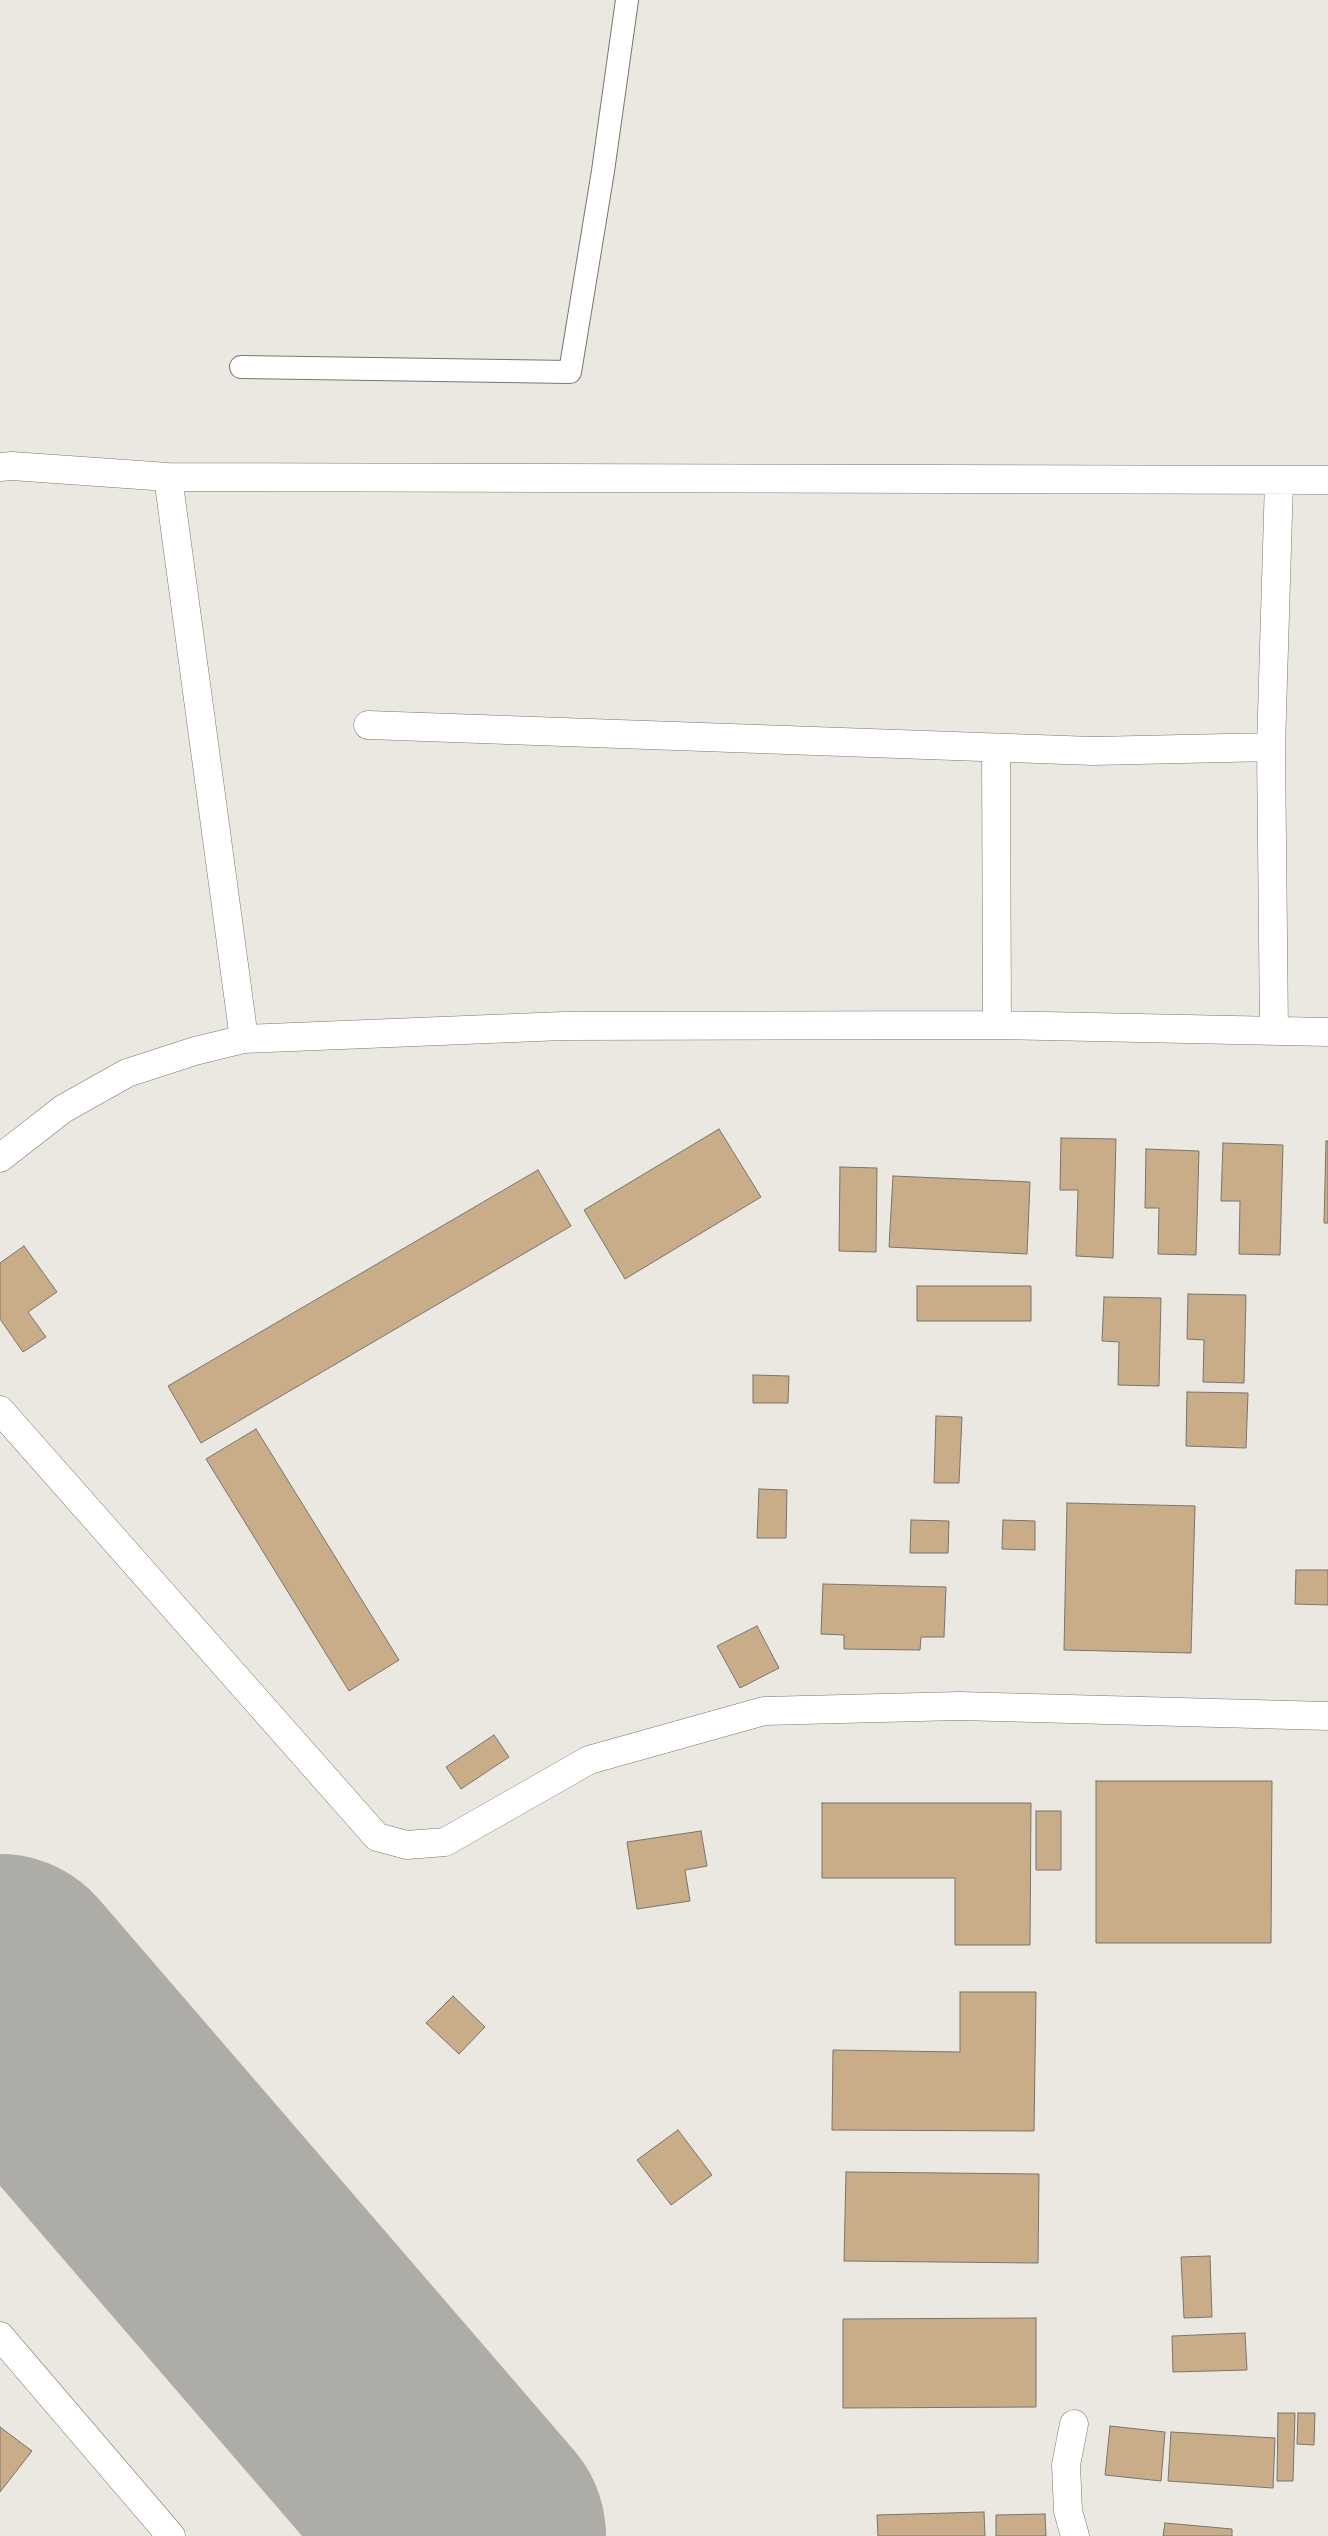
<!DOCTYPE html>
<style>
body{margin:0}
canvas{display:block;background:#eae8e1}
</style>
<canvas width="1328" height="2536"></canvas>
<script>
const g = document.querySelector('canvas').getContext('2d');
g.lineJoin = 'round';
const shape = rows => new Path2D(rows.map(r => 'M' + r).join(''));
function stroke(path, color, width, dash) { g.strokeStyle = color; g.lineWidth = width; g.lineCap = dash ? 'butt' : 'round'; g.setLineDash(dash || []); g.stroke(path); }
function paint(path, color) { g.fillStyle = color; g.fill(path, 'evenodd'); }
const runway = shape([
 [0,1985,475,2536]
]);
const building = shape([
 [719,1129,761,1197,625,1279,584,1210,719,1129],
 [1061,1138,1116,1139,1113,1258,1076,1256,1078,1190,1060,1190,1061,1138],
 [1326,1141,1328,1141,1328,1223,1324,1223,1326,1141],
 [1223,1143,1283,1145,1280,1255,1239,1254,1240,1201,1221,1201,1223,1143],
 [1146,1149,1199,1151,1196,1255,1158,1254,1159,1208,1145,1208,1146,1149],
 [840,1167,877,1168,876,1252,839,1251,840,1167],
 [538,1170,571,1226,201,1443,168,1386,538,1170],
 [893,1176,1030,1182,1027,1254,889,1247,893,1176],
 [24,1246,57,1292,28,1312,46,1337,23,1352,0,1319,0,1263,24,1246],
 [917,1286,1031,1286,1031,1321,917,1321,917,1286],
 [1188,1294,1246,1295,1244,1383,1203,1382,1204,1340,1187,1339,1188,1294],
 [1104,1297,1161,1298,1159,1386,1118,1385,1119,1342,1102,1341,1104,1297],
 [753,1375,789,1376,788,1403,753,1403,753,1375],
 [1187,1392,1248,1393,1246,1448,1186,1446,1187,1392],
 [936,1416,962,1417,959,1483,934,1483,936,1416],
 [256,1429,399,1660,349,1691,206,1459,256,1429],
 [759,1489,787,1490,786,1538,757,1538,759,1489],
 [1067,1503,1195,1506,1191,1653,1064,1650,1067,1503],
 [911,1520,949,1521,948,1553,910,1553,911,1520],
 [1003,1520,1035,1521,1035,1550,1002,1549,1003,1520],
 [1296,1570,1328,1570,1328,1605,1295,1604,1296,1570],
 [823,1584,946,1587,944,1637,921,1637,920,1650,844,1649,844,1635,821,1634,823,1584],
 [757,1626,779,1668,740,1688,717,1646,757,1626],
 [494,1735,509,1757,461,1789,446,1767,494,1735],
 [1096,1781,1272,1781,1271,1943,1096,1943,1096,1781],
 [822,1803,1031,1803,1030,1945,955,1945,955,1878,822,1878,822,1803],
 [1036,1811,1061,1811,1061,1870,1036,1870,1036,1811],
 [701,1831,707,1866,685,1870,690,1901,637,1909,627,1842,701,1831],
 [960,1992,1036,1992,1034,2131,832,2130,833,2050,960,2052,960,1992],
 [453,1996,485,2027,459,2054,426,2023,453,1996],
 [678,2130,712,2175,671,2205,637,2160,678,2130],
 [846,2172,1039,2174,1038,2263,844,2261,846,2172],
 [1210,2256,1212,2317,1184,2318,1181,2257,1210,2256],
 [1036,2318,1036,2407,843,2408,843,2319,1036,2318],
 [1245,2333,1247,2370,1173,2372,1172,2336,1245,2333],
 [1278,2413,1295,2413,1293,2481,1277,2481,1278,2413],
 [1298,2413,1315,2413,1314,2445,1297,2444,1298,2413],
 [1110,2426,1165,2432,1161,2481,1105,2475,1110,2426],
 [0,2427,32,2451,0,2492,0,2427],
 [1171,2432,1275,2438,1273,2488,1168,2481,1171,2432],
 [984,2512,985,2536,878,2536,877,2515,984,2512],
 [1045,2514,1046,2536,996,2536,996,2515,1045,2514],
 [1165,2523,1232,2529,1232,2536,1163,2536,1165,2523]
]);
const service = shape([
 [241,367,570,372,603,171,627,0]
]);
const minor = shape([
 [0,467,12,466,168,477,1328,480],
 [168,477,244,1039],
 [368,725,1093,751,1271,747],
 [996,748,997,1025],
 [1274,1031,1271,747,1279,481],
 [0,1158,63,1109,127,1073,195,1051,244,1039,563,1026,997,1025,1328,1032],
 [0,1410,377,1837,407,1845,445,1842,589,1760,764,1711,959,1706,1328,1716],
 [0,2336,171,2536],
 [1074,2424,1066,2465,1068,2511,1075,2536]
]);
stroke(runway, '#aeaca6', 262);
paint(building, '#c9ad89');
stroke(building, '#79746e', 1);
stroke(service, '#787770', 24);
stroke(minor, '#787770', 29);
stroke(service, '#fff', 22);
stroke(minor, '#fff', 28);
</script>
